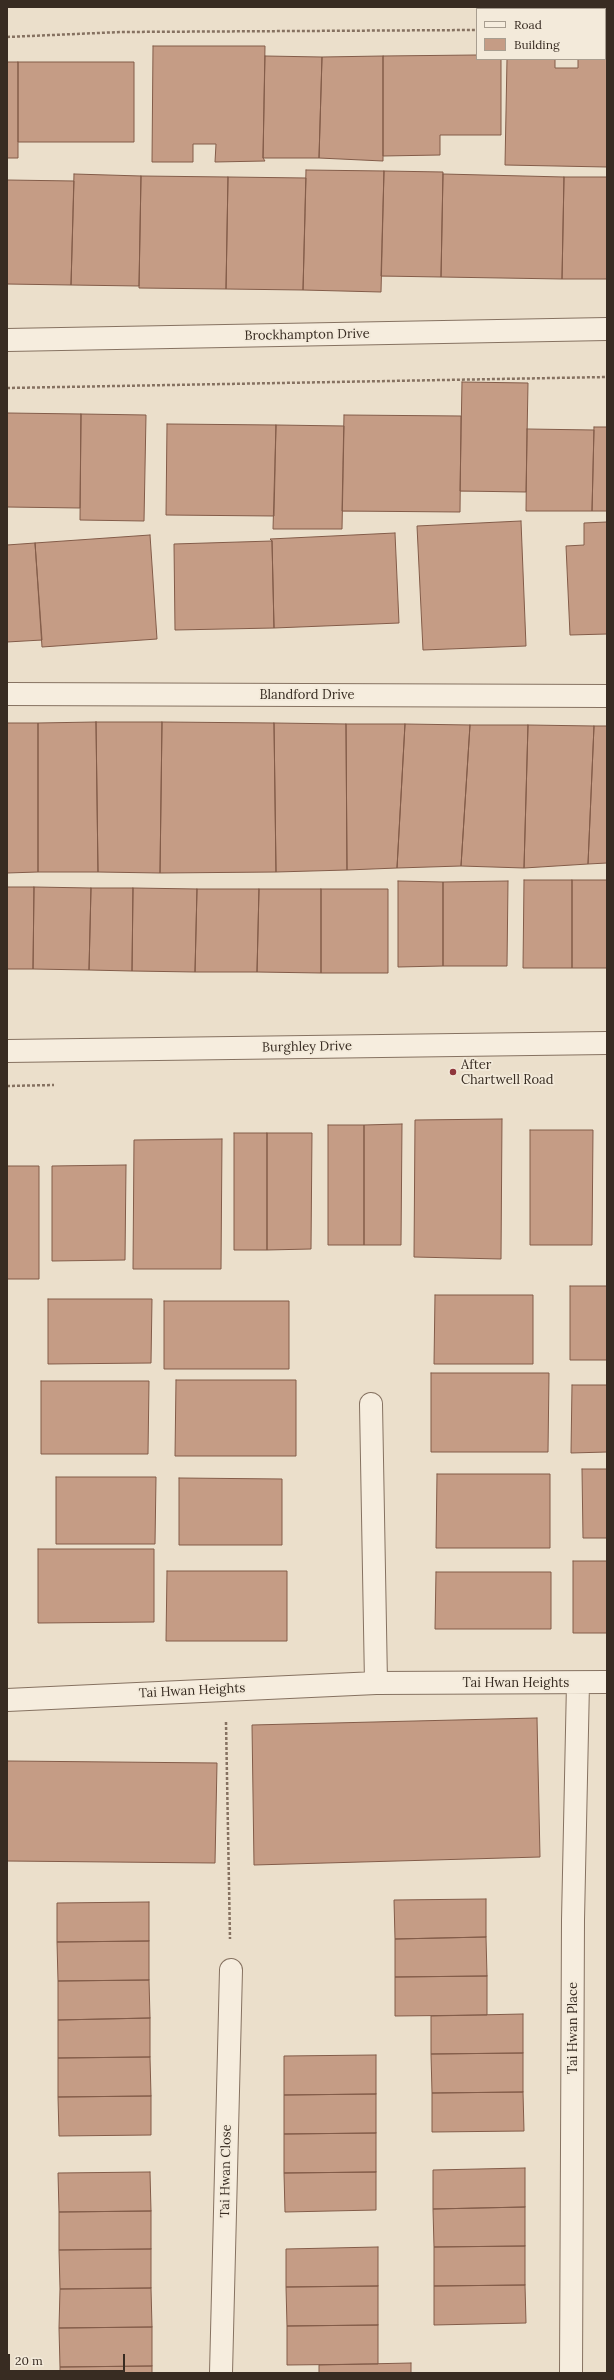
<!DOCTYPE html>
<style>
body{margin:0}
#map{position:relative;width:614px;height:2380px;overflow:hidden;background:#ebdfcb;font-family:Lora,serif}
canvas{display:block}
.frame{position:absolute;inset:0;border:8px solid #382c22;pointer-events:none}
.legend{position:absolute;left:476px;top:8px;width:130px;height:52px;box-sizing:border-box;background:#f3eada;border:1px solid #a89e90;margin:0;padding:5px 7px;list-style:none;font-size:12px;color:#382c22}
.legend li{display:flex;align-items:center;gap:8px;height:20px}
.legend b{width:20px;border:1px solid #a89e90}
.scale{position:absolute;left:8px;top:2354px;width:117px;height:18px;box-sizing:border-box;border:2px solid #382c22;border-top:0;padding-left:5px;font-size:12px;line-height:14px;white-space:nowrap;color:#382c22;-webkit-text-stroke:3px #f3eada;paint-order:stroke}
</style>
<div id="map">
<canvas width="614" height="2380"></canvas>
<div class="frame"></div>
<ul class="legend">
<li><b style="height:5px;background:#f6edde"></b>Road</li>
<li><b style="height:11px;background:#c59c85"></b>Building</li>
</ul>
<div class="scale">20 m</div>
</div>
<script>
const g = document.querySelector('canvas').getContext('2d');
g.lineJoin = 'round';
function paint(path, color) { g.fillStyle = color; g.fill(path, 'evenodd'); }
const shape = rows => new Path2D(rows.map(r => 'M' + r).join(''));
function stroke(path, color, width, dash) { g.strokeStyle = color; g.lineWidth = width; g.lineCap = dash ? 'butt' : 'round'; g.setLineDash(dash || []); g.stroke(path); }
function drawText(font, color, halo, rows, align = 'center') {
  g.font = font + ' Lora,serif'; g.lineWidth = 3.5; g.setLineDash([]); g.textBaseline = 'middle'; g.strokeStyle = halo; g.fillStyle = color; for (const [text, x, y, turn = 0] of rows) {
    g.save(); g.translate(x, y); g.rotate((+turn || 0) * Math.PI / 180); g.textAlign = isNaN(turn) ? turn : align; if (halo) g.strokeText(text, 0, 0); g.fillText(text, 0, 0); g.restore();
  }
}
const building = shape([
 [605,41,607,41,607,167,505,165,507,59,555,59,555,68,578,68,578,59,605,59,605,41],
 [153,46,265,46,263,158,265,161,215,162,216,144,193,144,193,162,152,162,153,46],
 [477,55,477,59,501,59,501,135,440,135,440,155,383,156,383,56,477,55],
 [265,56,322,57,319,158,263,158,265,56],
 [383,56,383,161,319,158,322,57,383,56],
 [7,62,18,62,18,158,7,158,7,62],
 [18,62,134,62,134,142,18,142,18,62],
 [306,170,384,171,381,292,303,290,306,170],
 [384,171,443,172,441,277,381,276,384,171],
 [74,174,141,176,139,286,71,285,74,174],
 [443,174,564,177,562,279,441,277,443,174],
 [141,176,228,177,226,289,139,288,141,176],
 [228,177,306,178,303,290,226,289,228,177],
 [564,177,607,177,607,279,562,279,564,177],
 [7,180,74,181,71,285,7,284,7,180],
 [462,382,528,383,526,492,460,491,462,382],
 [7,413,81,414,80,508,7,507,7,413],
 [81,414,146,415,144,521,80,520,81,414],
 [344,415,461,416,460,512,342,511,344,415],
 [167,424,276,425,274,516,166,515,167,424],
 [276,425,344,426,342,529,273,529,276,425],
 [594,427,607,427,607,511,592,511,594,427],
 [527,429,594,430,592,511,526,511,527,429],
 [521,521,526,646,423,650,417,526,521,521],
 [607,522,607,634,570,635,566,546,584,545,584,523,607,522],
 [395,533,399,623,274,628,272,541,270,539,395,533],
 [150,535,157,639,42,647,35,543,150,535],
 [272,541,274,628,175,630,174,544,272,541],
 [35,543,42,640,7,642,7,545,35,543],
 [96,722,98,872,38,872,38,723,96,722],
 [96,722,162,722,160,873,98,872,96,722],
 [162,722,274,723,276,872,160,873,162,722],
 [7,723,38,723,38,872,7,873,7,723],
 [274,723,346,724,347,870,276,872,274,723],
 [346,724,405,724,397,868,347,870,346,724],
 [405,724,470,725,461,866,397,868,405,724],
 [470,725,528,725,524,868,461,866,470,725],
 [528,725,594,726,588,864,524,868,528,725],
 [594,726,607,726,607,863,588,864,594,726],
 [524,880,572,880,572,968,523,968,524,880],
 [572,880,607,880,607,968,572,968,572,880],
 [398,881,443,882,443,966,398,967,398,881],
 [508,881,507,966,443,966,443,882,508,881],
 [7,887,34,887,33,969,7,969,7,887],
 [34,887,91,888,89,970,33,969,34,887],
 [91,888,133,888,132,971,89,970,91,888],
 [133,888,197,889,195,972,132,971,133,888],
 [197,889,259,889,257,972,195,972,197,889],
 [259,889,321,889,321,973,257,972,259,889],
 [321,889,388,889,388,973,321,973,321,889],
 [502,1119,501,1259,414,1257,415,1120,502,1119],
 [402,1124,401,1245,364,1245,364,1125,402,1124],
 [328,1125,364,1125,364,1245,328,1245,328,1125],
 [530,1130,593,1130,592,1245,530,1245,530,1130],
 [234,1133,267,1133,267,1250,234,1250,234,1133],
 [267,1133,312,1133,311,1249,267,1250,267,1133],
 [222,1139,221,1269,133,1269,134,1140,222,1139],
 [126,1165,125,1260,52,1261,52,1166,126,1165],
 [7,1166,39,1166,39,1279,7,1279,7,1166],
 [570,1286,607,1286,607,1360,570,1360,570,1286],
 [435,1295,533,1295,533,1364,434,1364,435,1295],
 [48,1299,152,1299,151,1363,48,1364,48,1299],
 [164,1301,289,1301,289,1369,164,1369,164,1301],
 [431,1373,549,1373,548,1452,431,1452,431,1373],
 [176,1380,296,1380,296,1456,175,1456,176,1380],
 [41,1381,149,1381,148,1454,41,1454,41,1381],
 [572,1385,607,1385,607,1452,571,1453,572,1385],
 [582,1469,607,1469,607,1538,583,1538,582,1469],
 [437,1474,550,1474,550,1548,436,1548,437,1474],
 [56,1477,156,1477,155,1544,56,1544,56,1477],
 [179,1478,282,1479,282,1545,179,1545,179,1478],
 [38,1549,154,1549,154,1622,38,1623,38,1549],
 [573,1561,607,1561,607,1633,573,1633,573,1561],
 [167,1571,287,1571,287,1641,166,1641,167,1571],
 [436,1572,551,1572,551,1629,435,1629,436,1572],
 [537,1718,540,1857,254,1865,252,1725,537,1718],
 [7,1761,217,1763,215,1863,7,1861,7,1761],
 [486,1899,486,1937,395,1939,394,1900,486,1899],
 [149,1902,149,1941,57,1942,57,1903,149,1902],
 [486,1937,487,1976,395,1977,395,1939,486,1937],
 [149,1941,149,1980,58,1981,57,1942,149,1941],
 [487,1976,487,2015,395,2016,395,1977,487,1976],
 [149,1980,150,2018,58,2020,58,1981,149,1980],
 [523,2014,523,2053,431,2054,431,2016,523,2014],
 [150,2018,150,2057,58,2058,58,2020,150,2018],
 [523,2053,523,2092,432,2093,431,2054,523,2053],
 [376,2055,376,2094,284,2095,284,2056,376,2055],
 [150,2057,151,2096,58,2097,58,2058,150,2057],
 [523,2092,524,2131,432,2132,432,2093,523,2092],
 [376,2094,376,2133,284,2134,284,2095,376,2094],
 [151,2096,151,2135,59,2136,58,2097,151,2096],
 [376,2133,376,2172,284,2173,284,2134,376,2133],
 [525,2168,525,2207,433,2209,433,2170,525,2168],
 [150,2172,151,2211,59,2212,58,2173,150,2172],
 [376,2172,376,2210,285,2212,284,2173,376,2172],
 [525,2207,525,2246,434,2247,433,2209,525,2207],
 [151,2211,151,2249,59,2250,59,2212,151,2211],
 [525,2246,525,2285,434,2286,434,2247,525,2246],
 [378,2247,378,2286,286,2287,286,2249,378,2247],
 [151,2249,151,2288,60,2289,59,2250,151,2249],
 [525,2285,526,2323,434,2325,434,2286,525,2285],
 [378,2286,378,2325,287,2326,286,2287,378,2286],
 [151,2288,152,2327,59,2328,60,2289,151,2288],
 [378,2325,378,2364,287,2365,287,2326,378,2325],
 [152,2327,152,2366,60,2367,59,2328,152,2327],
 [411,2363,411,2373,319,2373,319,2365,411,2363],
 [152,2366,152,2373,60,2373,60,2367,152,2366]
]);
const path = shape([
 [605,30,607,30],
 [7,37,121,32,477,30],
 [7,388,607,377],
 [7,1086,54,1085],
 [226,1722,230,1939]
]);
const minor = shape([
 [7,340,607,329],
 [7,694,607,696],
 [7,1051,607,1043],
 [371,1404,376,1683],
 [7,1700,376,1683,607,1682],
 [221,2373,231,1970],
 [571,2373,573,1920,578,1683]
]);
const markers = [
 [453,1072,4,"#8f363c"]
];
const streetNames = [
 ["Brockhampton Drive",307,335,-1],
 ["Blandford Drive",307,695],
 ["Burghley Drive",307,1047,-1],
 ["Tai Hwan Heights",516,1683],
 ["Tai Hwan Heights",192,1691,-3],
 ["Tai Hwan Place",573,2028,-90],
 ["Tai Hwan Close",226,2171,-89]
];
const poiNames = [
 ["After",461,1065],
 ["Chartwell Road",461,1080]
];
paint(building, '#c59c85');
stroke(building, '#835c49', 1);
stroke(minor, '#867261', 24);
stroke(path, '#867261', 2.5, [3, 2]);
stroke(minor, '#f6edde', 22);
for (const [x, y, r, color] of markers) { const dot = new Path2D(); dot.arc(x, y, r, 0, 2 * Math.PI); g.fillStyle = color; g.fill(dot); stroke(dot, '#f3eada', 1.5); }
drawText('13px', '#382c22', '#f3eada', streetNames);
drawText('13px', '#382c22', '#f3eada', poiNames, 'left');
</script>
